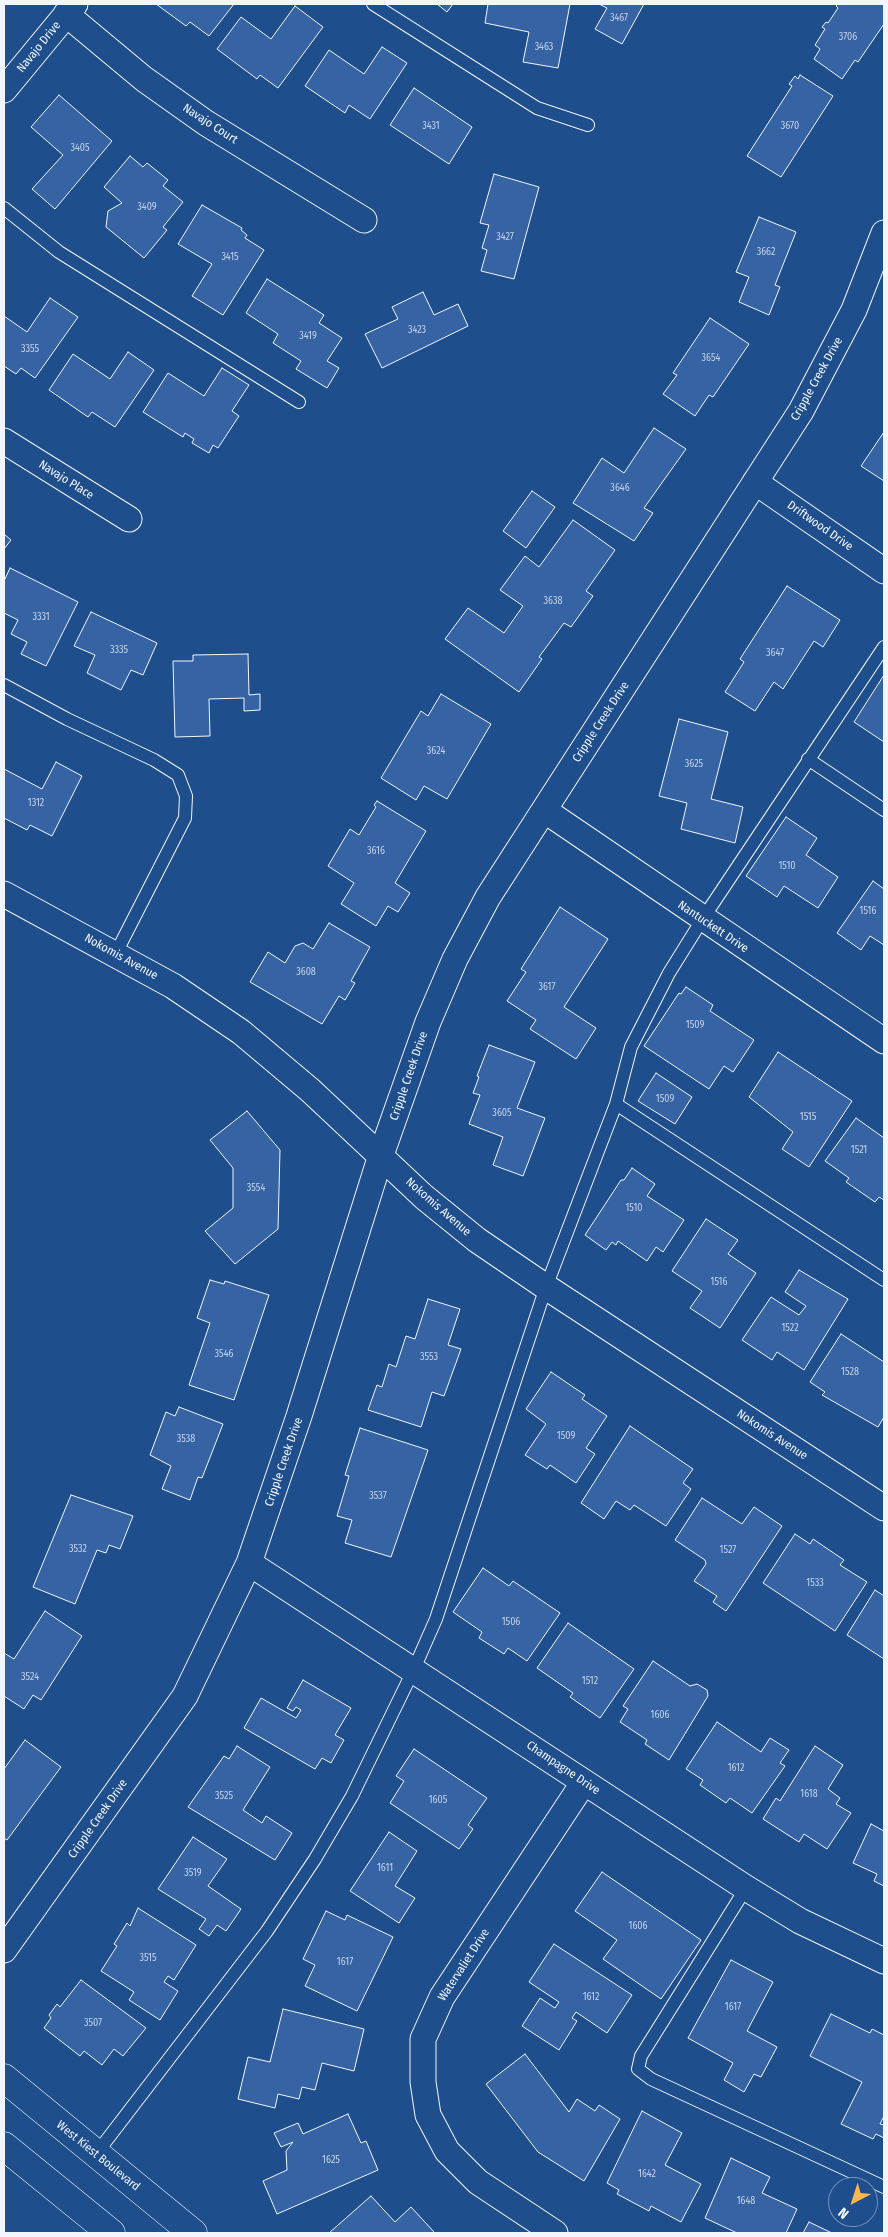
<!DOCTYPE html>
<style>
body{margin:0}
#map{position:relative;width:888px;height:2237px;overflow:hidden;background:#1f4e8c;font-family:"Fira Sans Condensed",sans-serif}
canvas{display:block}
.frame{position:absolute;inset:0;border:5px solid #f2f6ff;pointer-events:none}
.north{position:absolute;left:828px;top:2177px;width:50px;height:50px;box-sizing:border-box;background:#1f4e8c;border:1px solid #7391ba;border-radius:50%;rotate:220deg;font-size:14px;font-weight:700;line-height:20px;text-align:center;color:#f2f6ff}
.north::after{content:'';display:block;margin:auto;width:18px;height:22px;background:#ffb74d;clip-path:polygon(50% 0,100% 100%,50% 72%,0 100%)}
</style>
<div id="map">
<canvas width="888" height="2237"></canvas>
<div class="frame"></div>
<div class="north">N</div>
</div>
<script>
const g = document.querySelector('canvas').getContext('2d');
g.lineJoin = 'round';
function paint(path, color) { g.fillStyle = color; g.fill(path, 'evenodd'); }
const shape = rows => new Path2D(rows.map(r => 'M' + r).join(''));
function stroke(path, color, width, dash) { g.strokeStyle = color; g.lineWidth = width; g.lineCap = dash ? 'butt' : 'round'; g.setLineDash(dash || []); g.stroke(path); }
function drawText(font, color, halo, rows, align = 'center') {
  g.font = font + ' "Fira Sans Condensed",sans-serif'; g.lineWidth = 4; g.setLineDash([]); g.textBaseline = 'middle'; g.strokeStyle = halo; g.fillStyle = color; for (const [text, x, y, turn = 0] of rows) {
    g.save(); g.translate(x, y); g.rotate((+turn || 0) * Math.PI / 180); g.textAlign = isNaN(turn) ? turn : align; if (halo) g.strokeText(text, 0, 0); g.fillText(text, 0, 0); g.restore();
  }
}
const building = shape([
 [156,4,234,4,209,36,190,22,186,26,156,4],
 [437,4,453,4,447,12,437,4],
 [488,4,570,4,558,68,523,62,529,32,485,23,488,4],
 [599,4,644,4,622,44,595,29,607,8,599,4],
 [838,4,884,4,884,24,858,62,855,60,842,79,814,59,820,49,815,45,825,29,822,27,826,22,828,23,838,8,836,6,838,4],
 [295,6,323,27,278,88,260,75,257,79,217,49,241,17,271,39,295,6],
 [382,47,407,63,370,119,349,105,345,113,305,86,329,50,364,74,382,47],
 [800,75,833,96,781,177,747,156,792,86,789,84,795,76,798,79,800,75],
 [414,88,472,127,449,164,390,125,414,88],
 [59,95,112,141,55,209,32,189,63,155,31,127,59,95],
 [130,156,143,167,147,163,168,180,163,186,183,202,163,227,167,230,144,258,106,227,108,211,122,203,104,187,130,156],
 [494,174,539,187,514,279,481,271,487,250,482,248,489,225,480,223,494,174],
 [202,205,242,228,241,230,247,235,245,238,264,250,223,315,192,296,212,264,178,244,202,205],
 [759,217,796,232,775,285,780,287,769,315,739,302,749,277,736,272,759,217],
 [267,279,324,315,319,323,342,338,327,361,339,368,327,388,296,369,301,361,273,343,278,334,246,313,267,279],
 [423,292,434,315,458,304,468,326,382,368,365,334,398,319,392,307,423,292],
 [50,298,78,317,35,378,21,368,16,374,4,366,4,316,27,332,50,298],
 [710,318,749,344,713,397,709,395,695,416,663,394,677,375,673,373,710,318],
 [128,352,154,370,115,427,92,412,88,417,49,390,73,354,110,379,128,352],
 [222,368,249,385,232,411,239,416,218,448,213,445,209,453,192,443,194,439,185,433,183,437,143,412,168,373,204,396,222,368],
 [654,428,686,449,644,508,653,513,634,541,573,503,602,458,624,473,654,428],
 [884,432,884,481,861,466,884,432],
 [532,491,555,507,526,548,503,531,532,491],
 [573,520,615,550,586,591,593,596,571,627,564,623,539,657,542,659,519,692,445,639,468,608,504,633,523,606,500,590,525,556,539,567,573,520],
 [4,534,11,540,4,549,4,534],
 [10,568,78,602,46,666,21,654,27,642,11,634,18,620,4,613,4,581,10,568],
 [787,586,840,620,823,647,814,641,783,689,774,682,755,711,725,692,744,662,740,659,787,586],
 [91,612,157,643,143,675,131,670,121,690,87,673,95,655,74,646,91,612],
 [248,654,249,695,260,694,260,710,244,711,244,698,209,699,210,736,175,737,173,661,193,661,193,655,248,654],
 [884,675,884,742,854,722,884,675],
 [441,694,491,724,447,799,424,786,416,800,381,778,421,711,428,716,441,694],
 [679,719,728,732,711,799,743,807,735,843,681,829,687,803,659,796,679,719],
 [56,762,82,776,52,836,30,825,27,830,4,818,4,769,42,789,56,762],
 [377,801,426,831,395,883,410,893,398,912,388,906,376,926,341,904,354,883,328,866,350,829,359,835,376,807,374,805,377,801],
 [786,817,817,838,806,855,838,877,818,908,784,886,777,897,746,876,786,817],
 [873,881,884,889,884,945,870,936,861,950,837,933,873,881],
 [560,907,608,939,564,1007,596,1028,576,1059,530,1029,536,1020,507,1001,526,972,521,969,560,907],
 [329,923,370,947,351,981,355,983,345,1000,339,996,322,1024,250,982,268,952,285,963,295,946,303,943,313,949,329,923],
 [686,987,713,1005,710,1011,754,1040,733,1072,724,1066,709,1089,644,1046,679,993,681,994,686,987],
 [489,1045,535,1062,517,1108,545,1118,523,1176,493,1165,503,1137,469,1124,480,1095,473,1093,479,1077,477,1076,489,1045],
 [778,1052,852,1101,809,1167,782,1149,793,1132,749,1097,778,1052],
 [656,1073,692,1097,675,1124,638,1101,656,1073],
 [247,1111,280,1150,278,1229,235,1264,205,1231,233,1208,233,1168,210,1140,247,1111],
 [856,1118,884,1138,884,1200,879,1197,875,1202,846,1182,849,1178,825,1161,856,1118],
 [632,1168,655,1184,647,1196,684,1220,663,1252,656,1247,647,1261,618,1241,616,1245,612,1242,606,1250,585,1235,621,1180,624,1180,632,1168],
 [706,1219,738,1240,728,1254,756,1273,720,1328,690,1308,702,1291,672,1271,706,1219],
 [799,1270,848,1299,804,1370,777,1352,772,1360,742,1340,771,1297,799,1315,806,1306,785,1292,799,1270],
 [210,1280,224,1284,225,1281,269,1295,234,1400,189,1385,210,1323,197,1318,210,1280],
 [428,1299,460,1309,448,1345,461,1349,444,1396,432,1392,421,1427,368,1410,377,1385,382,1387,389,1364,396,1367,406,1336,415,1339,428,1299],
 [841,1334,884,1362,884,1417,878,1427,822,1395,825,1392,810,1382,841,1334],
 [551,1372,585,1395,582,1399,607,1416,586,1448,595,1454,576,1483,550,1465,547,1469,525,1455,546,1424,526,1409,551,1372],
 [179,1407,223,1424,202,1478,198,1477,190,1500,162,1489,171,1466,150,1455,166,1412,175,1416,179,1407],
 [630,1426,693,1469,683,1483,691,1489,666,1526,634,1505,630,1510,616,1501,604,1519,581,1503,630,1426],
 [360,1428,428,1450,391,1557,345,1543,352,1520,337,1516,349,1476,345,1475,360,1428],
 [71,1495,133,1516,120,1549,109,1545,106,1553,97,1550,75,1604,33,1587,71,1495],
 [702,1498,742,1524,754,1507,782,1526,726,1611,713,1602,717,1596,694,1581,706,1564,705,1560,675,1540,702,1498],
 [795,1534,810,1544,813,1539,844,1560,840,1565,867,1582,835,1631,763,1583,795,1534],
 [483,1568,509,1586,513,1581,560,1613,527,1661,508,1648,504,1654,479,1638,482,1632,453,1612,483,1568],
 [875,1590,884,1596,884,1659,847,1635,875,1590],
 [45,1611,82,1636,41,1700,33,1695,24,1709,4,1696,4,1653,14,1659,45,1611],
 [568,1623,634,1669,600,1718,570,1697,573,1693,537,1668,568,1623],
 [653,1661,690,1686,697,1684,707,1690,708,1696,669,1760,645,1744,647,1740,620,1722,628,1709,623,1706,653,1661],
 [303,1680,351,1708,335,1735,344,1740,331,1763,322,1758,315,1769,244,1728,261,1698,296,1718,301,1710,296,1707,293,1711,287,1708,303,1680],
 [717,1722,761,1752,770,1738,789,1750,780,1763,785,1766,752,1813,730,1798,726,1803,700,1785,703,1780,686,1769,717,1722],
 [25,1740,61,1767,7,1840,4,1838,4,1769,25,1740],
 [237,1746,270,1767,243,1810,262,1823,266,1816,292,1833,275,1860,188,1807,224,1756,229,1759,237,1746],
 [815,1746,843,1765,828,1789,840,1798,836,1804,851,1813,827,1849,804,1834,799,1842,763,1819,776,1798,780,1801,815,1746],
 [414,1749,487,1798,468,1825,473,1829,459,1849,390,1803,404,1781,396,1776,414,1749],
 [871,1824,884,1831,884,1886,874,1881,877,1874,853,1863,871,1824],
 [389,1832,417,1851,395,1886,415,1898,399,1923,350,1891,389,1832],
 [193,1837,227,1859,208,1886,241,1909,226,1931,217,1925,209,1936,199,1929,206,1919,158,1889,193,1837],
 [602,1872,701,1940,661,1999,603,1959,617,1940,575,1911,602,1872],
 [138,1908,196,1945,174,1980,168,1976,164,1982,178,1991,160,2020,129,2000,134,1992,101,1971,117,1946,114,1944,127,1923,130,1926,138,1908],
 [326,1911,345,1920,347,1915,393,1937,357,2011,305,1986,315,1965,303,1959,326,1911],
 [554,1944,632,1995,607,2033,576,2012,572,2018,577,2021,559,2050,522,2026,540,1998,555,2008,559,2002,529,1982,554,1944],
 [731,1960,773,1982,747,2031,777,2047,761,2077,754,2074,744,2092,724,2080,733,2063,688,2038,731,1960],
 [81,1980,146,2028,123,2056,114,2049,102,2065,84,2051,80,2056,44,2028,51,2018,49,2015,57,2004,60,2007,81,1980],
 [283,2009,364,2029,354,2071,322,2063,315,2090,302,2087,299,2099,278,2094,275,2108,238,2099,248,2057,270,2062,283,2009],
 [831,2014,870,2033,872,2029,884,2035,884,2116,880,2124,884,2125,884,2138,876,2134,873,2139,841,2124,862,2082,810,2056,831,2014],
 [525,2054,569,2112,577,2099,595,2111,599,2105,620,2119,584,2181,538,2152,486,2084,525,2054],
 [642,2111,682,2133,665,2165,701,2184,681,2222,651,2206,649,2211,617,2194,619,2190,607,2183,642,2111],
 [348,2114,361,2143,366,2141,378,2170,277,2214,263,2181,287,2170,286,2151,293,2142,281,2147,274,2133,298,2123,303,2134,348,2114],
 [731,2158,770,2177,762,2193,797,2209,786,2233,737,2233,705,2218,731,2158],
 [371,2196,395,2222,411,2207,435,2233,329,2233,371,2196],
 [809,2222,832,2233,803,2233,809,2222]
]);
const service = shape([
 [373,4,537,108,588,125],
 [4,208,59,252,299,402],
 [4,685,67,719,154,760,178,775,186,796,185,818,116,953],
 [808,759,884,810],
 [616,1104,884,1280],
 [746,1888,641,2056,638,2069,651,2079,884,2187],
 [96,2154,267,1931,315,1859,352,1796,414,1669,436,1619,546,1287,616,1104,631,1047,669,973,702,920,884,647]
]);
const minor = shape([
 [66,14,144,79,206,123,364,220],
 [4,90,75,4],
 [4,441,129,519],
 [755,482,884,571],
 [544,810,884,1041],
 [4,894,173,986,241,1032,310,1090,424,1197,477,1240,546,1287,884,1508],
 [249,1563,746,1888,800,1921,884,1961],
 [4,1950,185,1696,249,1563,299,1416,381,1155,428,1022,455,959,488,897,801,411,854,310,884,233],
 [555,2233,478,2182,447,2151,428,2115,423,2082,423,2039,442,1997,584,1782]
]);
const secondary = shape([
 [4,2078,193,2233],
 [4,2146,111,2233]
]);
const numberNames = [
 ["3467",619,18],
 ["3706",848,37],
 ["3463",544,47],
 ["3431",431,126],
 ["3670",790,126],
 ["3405",80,148],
 ["3409",147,207],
 ["3427",505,237],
 ["3662",766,252],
 ["3415",230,257],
 ["3423",417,330],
 ["3419",308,336],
 ["3355",30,349],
 ["3654",711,358],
 ["3646",620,488],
 ["3638",553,601],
 ["3331",41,617],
 ["3335",119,650],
 ["3647",775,653],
 ["3624",436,751],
 ["3625",694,764],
 ["1312",36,803],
 ["3616",376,851],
 ["1510",787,866],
 ["1516",868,911],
 ["3608",306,972],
 ["3617",547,987],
 ["1509",695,1025],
 ["1509",665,1099],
 ["3605",502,1113],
 ["1515",808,1117],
 ["1521",859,1150],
 ["3554",256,1188],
 ["1510",634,1208],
 ["1516",719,1282],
 ["1522",790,1328],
 ["3546",224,1354],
 ["3553",429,1357],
 ["1528",850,1372],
 ["1509",566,1436],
 ["3538",186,1439],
 ["3537",378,1496],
 ["3532",78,1549],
 ["1527",728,1550],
 ["1533",815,1583],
 ["1506",511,1622],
 ["3524",30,1677],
 ["1512",590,1681],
 ["1606",660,1715],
 ["1612",736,1768],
 ["1618",809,1794],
 ["3525",224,1796],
 ["1605",438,1800],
 ["1611",385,1868],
 ["3519",193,1873],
 ["1606",638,1926],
 ["3515",148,1958],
 ["1617",345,1962],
 ["1612",591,1997],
 ["1617",733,2007],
 ["3507",93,2023],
 ["1625",331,2160],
 ["1642",647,2174],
 ["1648",746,2201]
];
const streetNames = [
 ["Navajo Drive",39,47,-51],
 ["Navajo Court",210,124,33],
 ["Cripple Creek Drive",817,379,-61],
 ["Navajo Place",66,480,32],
 ["Driftwood Drive",820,526,35],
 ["Cripple Creek Drive",601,722,-57],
 ["Nantuckett Drive",713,927,34],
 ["Nokomis Avenue",121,957,29],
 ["Cripple Creek Drive",409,1076,-71],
 ["Nokomis Avenue",438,1207,41],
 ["Nokomis Avenue",772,1435,33],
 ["Cripple Creek Drive",284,1462,-71],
 ["Champagne Drive",563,1768,34],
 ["Cripple Creek Drive",98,1819,-55],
 ["Watervaliet Drive",464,1965,-57],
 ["West Kiest Boulevard",98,2156,39]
];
paint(building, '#3563a3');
stroke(building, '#f2f6ff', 1);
stroke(service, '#f2f6ff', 14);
stroke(minor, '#f2f6ff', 27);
stroke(secondary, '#f2f6ff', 29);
stroke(service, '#1f4e8c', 12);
stroke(minor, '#1f4e8c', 25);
stroke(secondary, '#1f4e8c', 28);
drawText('10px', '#c3d1e8', null, numberNames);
drawText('12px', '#f2f6ff', '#1f4e8c', streetNames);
</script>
